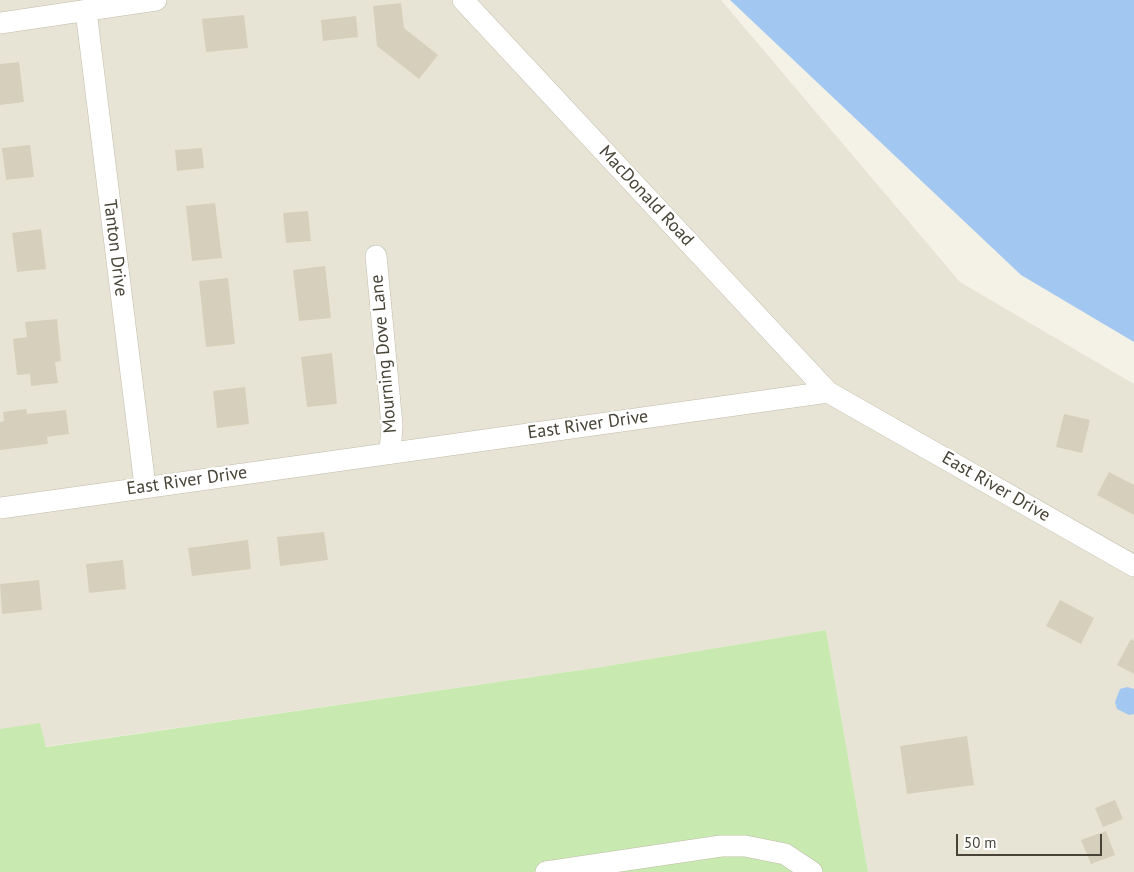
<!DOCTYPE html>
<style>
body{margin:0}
#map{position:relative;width:1134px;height:872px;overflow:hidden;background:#f4f2e7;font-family:"PT Sans",sans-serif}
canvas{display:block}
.scale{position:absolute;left:956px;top:834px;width:146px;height:22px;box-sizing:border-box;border:2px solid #474336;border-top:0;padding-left:6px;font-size:15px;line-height:18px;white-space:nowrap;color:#474336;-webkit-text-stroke:4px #fff;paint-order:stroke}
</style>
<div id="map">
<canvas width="1134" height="872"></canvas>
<div class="scale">50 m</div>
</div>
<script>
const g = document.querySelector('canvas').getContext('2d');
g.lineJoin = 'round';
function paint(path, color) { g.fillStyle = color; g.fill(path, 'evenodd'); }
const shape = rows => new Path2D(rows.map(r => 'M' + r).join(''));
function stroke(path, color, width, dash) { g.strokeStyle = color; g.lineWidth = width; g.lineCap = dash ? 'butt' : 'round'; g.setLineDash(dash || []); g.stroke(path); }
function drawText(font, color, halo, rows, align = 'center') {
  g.font = font + ' "PT Sans",sans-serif'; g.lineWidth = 5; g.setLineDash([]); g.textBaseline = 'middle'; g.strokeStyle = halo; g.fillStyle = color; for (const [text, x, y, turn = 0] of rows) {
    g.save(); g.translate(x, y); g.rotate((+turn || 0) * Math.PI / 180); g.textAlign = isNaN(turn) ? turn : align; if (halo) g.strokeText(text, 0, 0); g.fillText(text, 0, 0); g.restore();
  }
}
const residential = shape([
 [0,0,721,0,960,282,1134,384,1134,872,868,872,826,630,595,668,0,753]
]);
const green = shape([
 [826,630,868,872,0,872,0,729,40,723,46,747,595,668]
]);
const water = shape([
 [730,0,1134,0,1134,342,1021,275],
 [1127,687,1134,689,1134,714,1129,715,1117,709,1115,702,1120,689]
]);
const building = shape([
 [401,3,404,28,438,55,419,79,377,46,373,6],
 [244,15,248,48,206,52,202,19],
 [356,16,358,37,323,41,321,20],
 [19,62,24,102,0,105,0,64],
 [30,145,34,177,6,180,2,148],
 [202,148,204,168,177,171,175,150],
 [215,203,222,258,192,261,186,206],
 [308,211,311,241,286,243,283,213],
 [41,229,46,269,17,272,12,233],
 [325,266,331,318,299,321,293,270],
 [228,278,235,344,206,347,199,281],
 [57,319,61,361,55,362,58,383,31,386,30,374,17,375,13,339,27,337,25,322],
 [332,353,337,404,307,407,301,357],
 [245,387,249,424,217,428,213,391],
 [26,409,27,414,66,410,69,434,47,437,48,444,0,450,0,422,4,421,3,412],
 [1064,414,1090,420,1082,453,1056,447],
 [1109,472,1134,485,1134,515,1097,495],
 [324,532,328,560,280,566,277,537],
 [248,540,251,569,192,576,188,548],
 [123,560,126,589,89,593,86,564],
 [39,580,42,610,2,614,0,584],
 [1060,600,1094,618,1081,644,1046,626],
 [1131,639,1134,641,1134,674,1117,665],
 [967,736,974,785,907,794,900,746],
 [1115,800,1123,819,1103,827,1095,808],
 [1106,831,1115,855,1091,864,1081,840]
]);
const street = shape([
 [463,0,828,392],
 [86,11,145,486],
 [0,23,156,0],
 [376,256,392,425,390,453],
 [0,508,828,392,1134,566],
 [546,872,721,846,745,846,785,854,812,872]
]);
const streetNames = [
 ["MacDonald Road",646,196,47],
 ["Tanton Drive",115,248,83],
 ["Mourning Dove Lane",384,354,-95],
 ["East River Drive",588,425,-8],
 ["East River Drive",187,481,-8],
 ["East River Drive",996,487,30]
];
paint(residential, '#e8e4d5');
paint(green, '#c8e9af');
paint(water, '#a2c8f2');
paint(building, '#d6cfbc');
stroke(street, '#c0bba9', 22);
stroke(street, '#fff', 21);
drawText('18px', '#474336', '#fff', streetNames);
</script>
